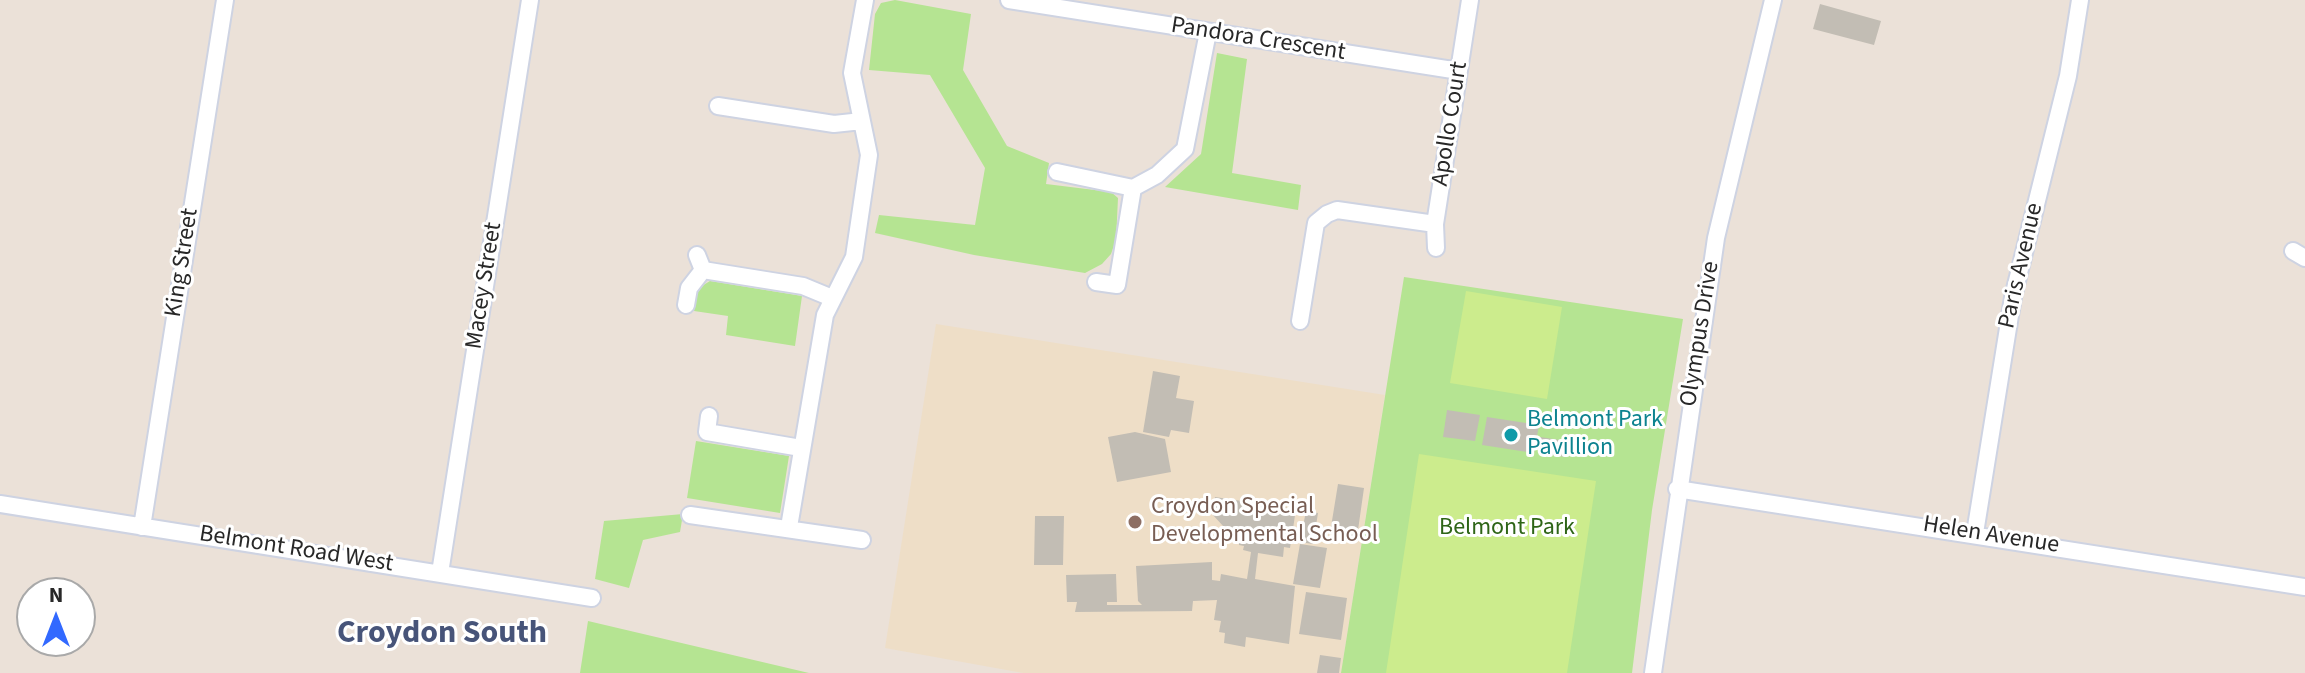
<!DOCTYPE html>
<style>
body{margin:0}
#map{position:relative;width:2305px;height:673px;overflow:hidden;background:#ebe1d8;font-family:"Source Sans 3",sans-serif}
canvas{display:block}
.north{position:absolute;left:16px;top:577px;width:80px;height:80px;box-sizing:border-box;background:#fff;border:2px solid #a9a9a9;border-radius:50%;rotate:0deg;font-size:22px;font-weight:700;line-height:32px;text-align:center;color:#282828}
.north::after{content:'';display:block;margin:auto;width:28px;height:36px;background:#3269ff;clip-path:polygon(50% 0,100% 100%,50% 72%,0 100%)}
</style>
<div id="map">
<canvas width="2305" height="673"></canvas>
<div class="north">N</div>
</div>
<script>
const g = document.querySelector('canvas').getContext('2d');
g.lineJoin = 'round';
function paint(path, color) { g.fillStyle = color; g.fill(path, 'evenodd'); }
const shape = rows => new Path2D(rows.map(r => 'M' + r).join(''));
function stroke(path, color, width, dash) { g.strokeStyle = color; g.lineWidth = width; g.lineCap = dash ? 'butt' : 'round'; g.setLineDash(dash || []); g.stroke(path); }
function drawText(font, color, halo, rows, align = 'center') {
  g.font = font + ' "Source Sans 3",sans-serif'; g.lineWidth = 6; g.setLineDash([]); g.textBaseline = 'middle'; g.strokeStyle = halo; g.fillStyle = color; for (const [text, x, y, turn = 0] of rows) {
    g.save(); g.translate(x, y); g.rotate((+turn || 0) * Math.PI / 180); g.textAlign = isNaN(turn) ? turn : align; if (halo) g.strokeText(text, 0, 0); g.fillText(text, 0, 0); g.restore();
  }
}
const education = shape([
 [936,324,1385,395,1341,673,1023,673,885,648]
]);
const green = shape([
 [895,0,971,14,963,70,1007,146,1049,163,1046,184,1111,192,1118,198,1116,240,1111,254,1102,264,1085,273,974,255,875,233,879,215,975,225,985,168,930,75,869,70,875,14,881,3],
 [1217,53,1247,59,1232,173,1301,185,1298,210,1165,187,1201,154],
 [1404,277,1683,319,1652,510,1632,673,1341,673],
 [710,281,802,296,795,346,726,335,728,316,694,311,697,289],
 [696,441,789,456,780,513,687,498],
 [683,514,680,532,643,540,629,588,595,579,604,521],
 [588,621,809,673,580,673]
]);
const pitch = shape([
 [1466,291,1562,307,1547,399,1450,383],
 [1419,454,1596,481,1567,673,1386,673]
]);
const building = shape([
 [1820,4,1881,21,1874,45,1813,29],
 [1153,371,1180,376,1176,398,1194,401,1189,433,1171,430,1169,437,1143,432],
 [1447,410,1480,415,1475,441,1443,437],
 [1487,417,1539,425,1534,453,1482,445],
 [1135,432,1165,439,1171,472,1117,482,1108,437],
 [1540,437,1567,441,1565,457,1538,453],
 [1338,484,1364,488,1357,537,1330,533],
 [1215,497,1296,509,1290,548,1284,547,1283,557,1258,553,1255,579,1295,586,1289,644,1246,637,1245,647,1224,643,1225,633,1219,632,1221,621,1214,620,1217,600,1193,601,1192,611,1075,612,1077,602,1067,602,1066,575,1116,574,1117,602,1107,602,1107,605,1142,605,1138,601,1136,566,1212,562,1212,580,1220,581,1221,574,1247,579,1251,552,1243,550,1244,546,1239,545,1239,539,1223,536,1224,527,1212,514],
 [1306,511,1318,513,1313,544,1300,542],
 [1035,516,1064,516,1063,565,1034,565],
 [1300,544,1327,548,1320,588,1293,584],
 [1306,592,1347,598,1341,640,1299,634],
 [1320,655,1341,658,1339,673,1317,673]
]);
const minor = shape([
 [1009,0,1459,71],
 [718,106,834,124,862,121],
 [1057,172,1133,188],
 [1436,248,1435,224,1470,0],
 [2293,251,2305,258],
 [703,270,803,286,832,298],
 [1096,282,1117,285,1133,188,1157,175,1185,149,1208,32],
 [686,305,689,288,703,270,697,255],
 [1300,321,1316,223,1327,214,1337,210,1435,224],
 [709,416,707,432,801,448],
 [1677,489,2305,587],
 [0,504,592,598],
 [690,515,862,540],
 [142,527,225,0],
 [789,527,825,315,854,257,869,155,852,73,865,0],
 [1975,533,2013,297,2068,76,2080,0],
 [440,573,530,0],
 [1653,673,1716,238,1773,0]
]);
const markers = [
 [1511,435,8,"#0f9aa8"],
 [1135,522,8,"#8d6e63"]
];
const streetNames = [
 ["Pandora Crescent",1258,40,9],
 ["Apollo Court",1451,124,-81],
 ["King Street",183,263,-81],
 ["Paris Avenue",2022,266,-77],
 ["Macey Street",485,286,-81],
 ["Olympus Drive",1701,334,-81],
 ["Helen Avenue",1991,536,9],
 ["Belmont Road West",296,550,9]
];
const cultureNames = [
 ["Belmont Park",1527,421],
 ["Pavillion",1527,449]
];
const educationNames = [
 ["Croydon Special",1151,508],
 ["Developmental School",1151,536]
];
const parkNames = [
 ["Belmont Park",1507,529]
];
const districtNames = [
 ["Croydon South",442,635]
];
paint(education, '#eedec7');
paint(green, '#b5e492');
paint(pitch, '#ccec8d');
paint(building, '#c2bdb4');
stroke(minor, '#ced3e2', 20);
stroke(minor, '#fff', 16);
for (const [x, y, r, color] of markers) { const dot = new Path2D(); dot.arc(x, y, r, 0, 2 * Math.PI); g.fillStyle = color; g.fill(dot); stroke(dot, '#fff', 3); }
drawText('24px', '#282828', '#fff', streetNames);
drawText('24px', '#0d838f', '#fff', cultureNames, 'left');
drawText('24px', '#785e54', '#fff', educationNames, 'left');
drawText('24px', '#2e6517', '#fff', parkNames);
drawText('bold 32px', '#475479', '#fff', districtNames);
</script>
